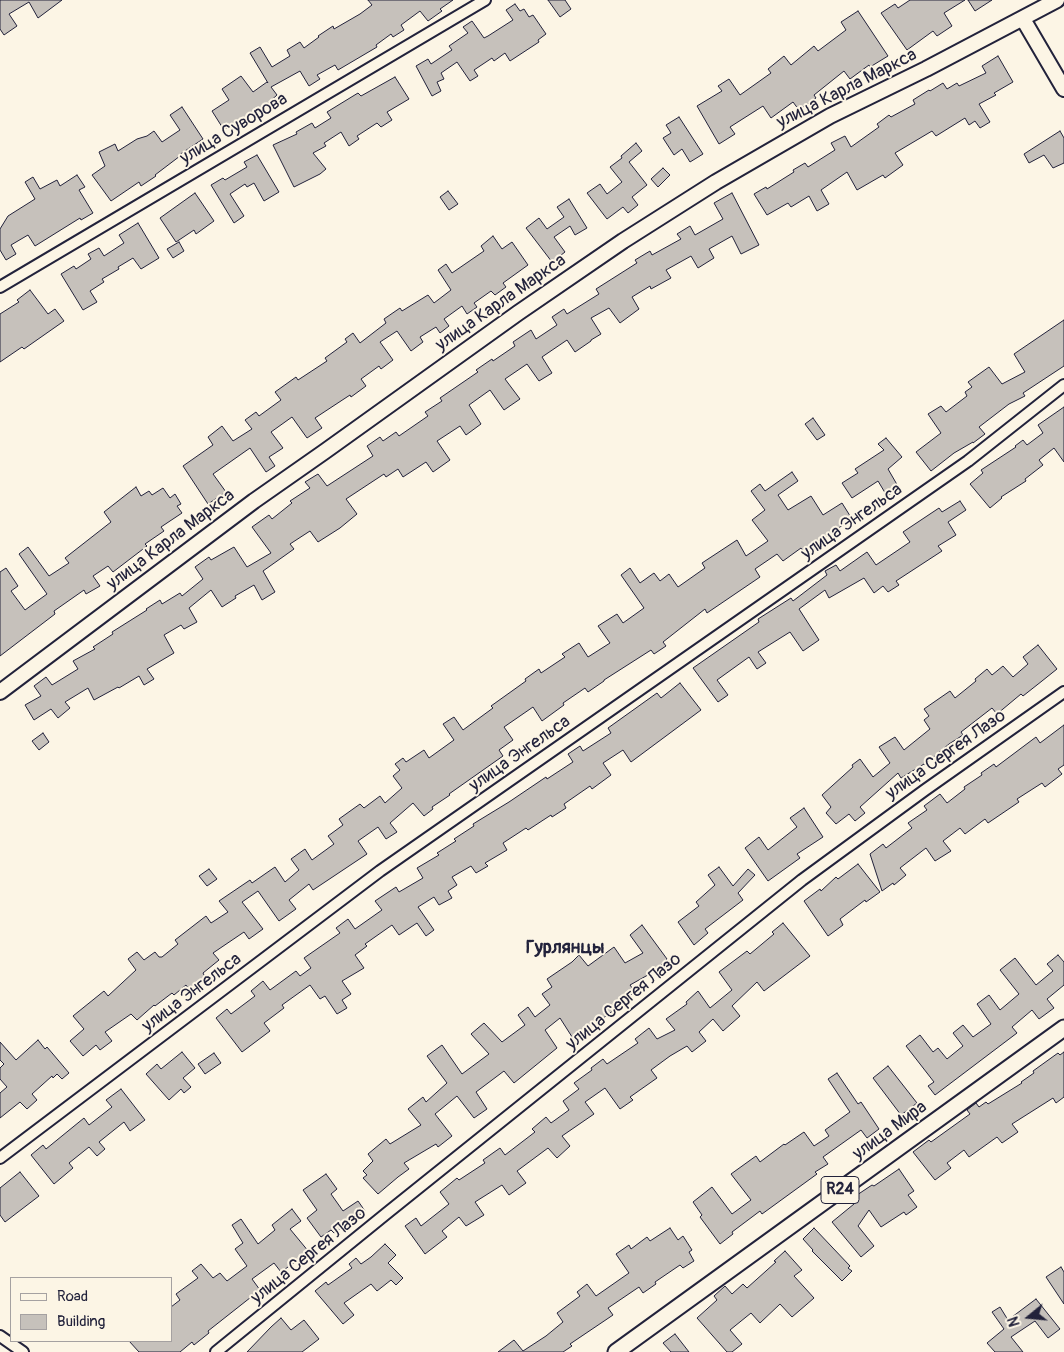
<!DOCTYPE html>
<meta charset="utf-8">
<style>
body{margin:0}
#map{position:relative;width:1064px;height:1352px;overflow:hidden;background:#fcf5e5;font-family:Pangolin,sans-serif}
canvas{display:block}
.legend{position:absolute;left:10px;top:1277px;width:162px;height:65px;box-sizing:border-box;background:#fcf5e5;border:1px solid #a5a1a1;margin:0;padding:6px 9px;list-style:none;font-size:15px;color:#22223b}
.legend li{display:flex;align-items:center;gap:10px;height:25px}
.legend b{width:25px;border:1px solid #a5a1a1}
.north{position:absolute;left:1004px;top:1292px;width:50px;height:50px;-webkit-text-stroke:4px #fcf5e5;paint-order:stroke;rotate:253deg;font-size:14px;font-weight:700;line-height:20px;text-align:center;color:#22223b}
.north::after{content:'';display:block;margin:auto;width:18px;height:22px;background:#22223b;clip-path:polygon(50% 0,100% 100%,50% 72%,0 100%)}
</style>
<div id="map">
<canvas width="1064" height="1352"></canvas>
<ul class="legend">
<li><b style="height:6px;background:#fcf5e5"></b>Road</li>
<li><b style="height:14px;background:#c6c1bb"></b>Building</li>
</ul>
<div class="north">N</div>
</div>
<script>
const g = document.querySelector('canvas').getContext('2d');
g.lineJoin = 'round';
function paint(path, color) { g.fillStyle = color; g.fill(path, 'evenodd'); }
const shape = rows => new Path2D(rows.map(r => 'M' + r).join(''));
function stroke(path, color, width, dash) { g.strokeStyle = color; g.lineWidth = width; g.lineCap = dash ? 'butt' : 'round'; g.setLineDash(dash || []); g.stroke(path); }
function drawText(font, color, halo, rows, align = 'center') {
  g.font = font + ' Pangolin,sans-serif'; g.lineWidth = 4; g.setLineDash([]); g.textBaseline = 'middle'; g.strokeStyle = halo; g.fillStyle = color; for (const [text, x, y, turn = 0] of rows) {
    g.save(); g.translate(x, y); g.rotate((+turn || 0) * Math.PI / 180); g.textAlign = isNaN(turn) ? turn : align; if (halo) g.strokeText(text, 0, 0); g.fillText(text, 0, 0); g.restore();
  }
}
const building = shape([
 [0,0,62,0,38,18,29,2,9,14,17,26,4,35,0,29,0,0],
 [368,0,453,0,440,9,442,11,428,21,420,11,401,25,404,30,393,37,391,34,376,45,377,47,338,70,335,65,317,75,320,79,309,86,300,71,271,87,277,95,266,105,224,130,212,111,229,100,222,89,241,76,253,92,267,82,268,83,250,53,260,47,272,67,290,56,287,50,300,42,304,48,319,37,318,36,333,26,334,29,360,14,372,5,368,0],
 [548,0,565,0,571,9,560,17,548,0],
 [910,0,965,0,944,13,952,26,937,36,933,31,907,50,881,13,895,4,898,8,910,0],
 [968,0,992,0,975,11,968,0],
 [515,4,520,11,524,9,529,17,533,15,546,34,538,40,539,42,510,61,505,53,494,61,492,58,474,70,478,76,470,81,457,62,441,73,444,79,437,82,441,91,432,96,416,66,428,59,431,64,452,50,449,46,468,33,463,27,472,21,484,38,488,36,513,20,506,10,515,4],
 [858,11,888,56,870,67,869,65,850,79,844,71,814,95,816,98,799,110,793,102,771,118,763,106,730,127,735,134,719,144,697,106,722,91,718,86,729,79,740,95,771,73,768,69,784,56,791,65,814,46,818,51,846,30,841,22,858,11],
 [998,56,1013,82,994,93,996,95,979,104,990,122,980,128,975,121,969,125,965,118,936,136,932,131,895,153,903,165,885,178,883,175,857,190,847,172,821,190,829,204,817,211,809,196,791,207,788,203,767,215,754,194,766,187,767,189,794,172,793,170,805,163,808,167,835,150,831,143,845,136,851,147,879,127,877,124,889,115,891,117,915,104,913,100,929,90,930,91,943,83,947,89,957,83,959,86,986,73,982,66,998,56],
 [395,77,409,99,387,112,392,120,381,127,377,123,357,136,359,139,349,146,341,132,324,143,326,146,313,153,326,169,320,174,294,187,273,145,297,134,296,132,312,123,315,128,331,118,327,112,358,93,361,96,395,77],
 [182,107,203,139,179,155,180,156,155,175,156,176,141,186,139,182,111,201,92,175,105,166,99,152,115,144,118,151,137,139,147,136,154,131,162,142,180,130,170,115,182,107],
 [679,117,703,154,690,162,682,149,674,155,663,138,671,133,666,125,679,117],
 [1060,131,1064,138,1064,163,1053,168,1044,155,1029,163,1024,154,1060,131],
 [636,143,642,151,629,162,647,185,632,197,638,205,628,213,623,207,607,219,587,193,600,184,607,194,622,182,610,167,622,158,621,156,636,143],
 [257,155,279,192,264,201,254,183,247,187,245,184,230,194,244,216,234,223,211,185,223,178,225,180,247,167,244,162,257,155],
 [663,168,670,175,658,187,651,179,663,168],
 [77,175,85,187,79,190,93,213,81,220,80,218,35,246,28,235,11,245,16,254,6,260,0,250,0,229,8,216,35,199,25,182,33,177,40,189,57,180,60,186,77,175],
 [448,191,458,204,449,210,440,197,448,191],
 [195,193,214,221,196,234,194,230,176,242,160,218,195,193],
 [732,193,759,245,741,254,732,236,709,249,714,258,698,268,691,256,666,270,671,278,651,289,650,286,632,297,639,309,620,323,609,308,591,318,601,334,591,340,591,341,575,352,567,340,542,357,552,373,539,381,527,364,505,379,520,399,504,410,490,390,469,405,481,424,466,435,460,426,437,441,450,460,433,472,426,462,403,477,398,469,386,477,384,474,346,499,357,514,340,528,318,542,310,531,290,544,294,549,263,571,275,592,262,600,254,585,235,596,236,598,222,607,211,590,189,608,197,622,184,629,181,625,164,635,174,653,147,669,154,679,144,685,139,676,119,688,118,687,94,700,88,688,65,702,70,708,58,718,51,709,34,720,25,705,41,696,34,686,46,677,52,685,78,669,73,661,95,649,93,647,113,634,112,632,147,610,146,609,160,600,162,604,180,593,182,596,203,579,195,567,209,557,211,560,234,547,247,567,271,553,252,527,269,515,272,519,292,503,290,501,310,488,305,482,318,474,327,486,373,456,367,446,380,437,383,441,396,432,399,436,428,416,425,412,442,401,440,398,478,372,476,370,492,359,493,361,515,346,513,342,531,330,536,339,557,325,552,317,564,309,567,314,599,294,596,289,637,263,635,260,650,251,652,255,681,239,677,234,690,226,695,235,723,219,714,203,732,193],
 [569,199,587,228,575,235,570,226,554,237,565,252,552,262,526,228,539,218,547,229,564,217,557,207,569,199],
 [138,223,159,258,141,269,133,258,118,267,119,269,102,279,104,282,90,291,97,302,83,310,61,274,74,266,76,269,91,259,88,254,99,248,104,256,124,243,119,235,138,223],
 [493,236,502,249,512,242,528,265,503,283,506,287,495,295,491,291,474,303,477,307,467,314,462,306,444,319,449,326,440,333,436,327,420,337,423,342,411,351,397,331,380,342,393,360,381,369,379,366,361,379,366,386,351,397,350,395,315,418,322,428,307,438,292,417,271,432,283,448,269,457,275,466,266,472,250,448,213,474,226,492,208,504,183,466,213,445,208,437,222,426,233,441,252,429,245,420,256,412,259,416,281,400,275,392,296,377,298,380,327,361,325,358,347,342,345,339,353,333,360,343,386,323,384,319,400,308,402,311,428,295,434,303,451,290,438,270,446,264,452,273,484,251,481,246,493,236],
 [179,242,184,251,173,258,167,249,179,242],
 [30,290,48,314,55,309,64,321,24,349,22,347,0,362,0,314,19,302,17,300,30,290],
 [1064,320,1064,366,1023,393,1025,396,1009,404,979,427,985,434,973,443,973,442,954,453,931,471,916,452,941,433,928,414,941,406,946,412,967,396,965,392,972,387,968,382,989,367,1002,384,1025,372,1014,354,1064,320],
 [1064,407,1064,462,1054,448,1039,460,1043,465,1025,479,1026,481,1001,497,1002,498,990,508,970,484,983,473,981,470,1016,447,1015,446,1023,440,1027,445,1043,433,1038,425,1064,407],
 [813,418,825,435,817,440,805,424,813,418],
 [886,438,902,457,888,469,899,488,887,496,878,481,852,498,842,483,858,473,855,469,884,450,878,444,886,438],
 [792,472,798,481,778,495,788,510,811,496,823,515,842,503,852,519,816,543,819,547,806,556,801,548,783,561,777,554,755,569,760,577,707,613,705,609,663,642,666,646,654,654,651,650,604,680,604,681,588,692,585,688,563,703,564,705,542,721,533,707,504,727,513,740,499,750,503,756,449,794,450,795,432,807,433,809,424,816,413,803,390,823,397,832,386,839,378,827,358,841,367,854,313,890,309,884,289,900,296,909,279,921,258,891,242,902,263,929,249,939,244,932,213,953,219,960,203,973,206,979,190,991,186,985,174,995,172,993,155,1006,154,1005,137,1020,131,1014,105,1032,112,1041,100,1050,96,1045,83,1056,70,1041,84,1029,73,1016,104,991,108,996,136,970,128,959,137,952,144,960,155,952,159,957,162,957,178,944,175,940,206,916,211,923,228,912,219,901,250,880,252,883,275,867,285,882,299,870,291,859,305,849,312,860,334,844,328,836,343,825,339,819,360,804,364,808,380,796,385,803,402,788,393,776,400,770,395,764,403,758,406,762,424,750,429,758,454,740,443,724,454,717,463,730,493,708,491,706,526,681,525,679,539,669,541,673,565,657,562,654,579,643,588,657,610,643,598,626,617,614,623,623,644,608,621,575,630,568,640,583,654,573,660,581,669,574,678,587,705,568,702,563,737,540,746,556,768,541,752,520,765,510,751,491,760,484,765,491,792,472],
 [136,487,141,496,149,491,152,495,163,488,170,498,175,494,181,504,177,506,182,513,161,527,164,531,145,544,147,546,113,572,108,566,93,576,100,586,86,594,84,590,54,611,55,614,0,656,0,572,6,568,18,586,11,591,25,610,47,594,19,554,28,547,49,576,69,563,65,558,111,522,104,512,136,487],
 [960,501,966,510,948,522,956,535,938,546,942,551,896,581,899,585,888,592,883,586,874,593,864,578,829,598,825,590,799,609,819,640,803,651,790,632,758,652,766,663,757,669,749,657,717,680,728,695,718,702,693,668,759,622,758,619,791,598,793,601,827,575,825,571,836,565,840,571,867,552,876,565,910,542,903,532,939,508,942,512,960,501],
 [1038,645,1057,669,1042,681,1023,696,1021,694,997,714,992,708,961,732,963,735,949,744,924,765,924,764,901,778,898,773,860,807,865,813,855,821,849,814,836,824,826,813,831,807,822,795,853,767,852,765,860,759,873,777,890,763,879,747,895,737,904,750,930,729,924,720,929,716,924,709,950,691,955,698,976,681,975,679,987,669,992,675,1003,666,1013,677,1028,664,1023,657,1038,645],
 [680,683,701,710,631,762,623,750,603,763,611,775,592,789,590,786,564,804,566,808,552,817,551,815,528,830,526,828,503,843,507,850,485,863,488,866,476,873,471,866,452,877,457,885,448,891,452,898,439,905,434,897,418,907,434,930,426,936,417,923,399,935,392,925,365,944,367,946,355,955,364,968,342,981,351,994,342,1000,347,1008,337,1014,325,996,320,999,310,985,282,1005,284,1008,264,1023,270,1031,242,1052,216,1018,227,1009,231,1014,255,996,251,991,263,981,270,990,296,971,300,976,311,968,304,958,340,933,336,928,348,919,355,929,382,910,375,901,396,887,399,892,423,878,417,868,439,855,437,853,456,841,454,839,474,826,473,824,509,802,546,777,547,779,573,762,568,754,580,746,583,751,611,733,608,728,657,693,661,698,680,683],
 [1064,725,1064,765,1058,769,1062,774,1045,787,1042,783,1017,799,1019,802,988,823,985,819,965,834,960,828,943,841,951,851,935,861,926,848,900,868,906,875,894,885,893,883,882,891,870,854,883,844,886,848,912,828,908,823,927,810,924,806,940,794,947,803,965,789,964,787,982,775,981,773,994,764,996,767,1036,737,1040,743,1064,725],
 [43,733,49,742,39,750,32,741,43,733],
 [804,808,823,837,797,854,800,858,768,881,745,848,759,837,768,850,797,827,790,818,804,808],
 [858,864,880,892,866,902,865,900,840,919,843,925,828,936,804,901,820,889,821,891,836,877,838,879,858,864],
 [719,867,733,886,748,869,755,875,738,893,743,900,705,929,708,933,694,945,678,922,699,906,696,902,715,885,708,875,719,867],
 [209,869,217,879,207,886,199,876,209,869],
 [783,923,810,956,764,991,757,982,732,1006,740,1016,723,1031,713,1019,699,1032,706,1041,692,1052,687,1046,670,1056,651,1070,657,1078,630,1097,633,1100,620,1109,605,1088,585,1102,594,1114,562,1136,570,1146,557,1158,548,1148,517,1171,526,1183,509,1195,502,1185,475,1202,484,1215,466,1226,459,1217,442,1231,447,1237,425,1254,405,1226,416,1218,421,1226,449,1204,440,1192,457,1178,459,1180,485,1163,483,1160,500,1148,505,1155,535,1132,532,1129,546,1117,551,1123,569,1110,563,1101,579,1089,574,1083,592,1070,591,1068,603,1059,607,1064,638,1043,635,1039,649,1028,657,1039,675,1030,666,1019,687,1004,686,1002,698,991,710,1008,732,990,719,972,747,951,750,954,774,934,772,932,783,923],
 [642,925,667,959,655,971,630,985,635,992,620,1002,622,1004,574,1040,560,1018,545,1030,557,1048,514,1083,504,1071,476,1092,487,1109,474,1118,457,1096,435,1114,452,1136,438,1147,436,1144,404,1163,409,1169,398,1177,378,1194,363,1178,367,1175,363,1171,373,1161,368,1154,386,1139,390,1144,421,1125,408,1109,423,1097,426,1102,447,1083,427,1056,442,1045,462,1074,489,1054,471,1034,484,1023,502,1042,525,1025,518,1015,528,1007,535,1017,550,1005,542,994,552,987,547,979,572,962,579,955,588,966,614,947,625,963,643,953,630,935,642,925],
 [1058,955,1064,962,1064,985,1047,999,1054,1008,1039,1019,1032,1010,1012,1027,1017,1033,935,1095,928,1086,934,1082,906,1046,920,1035,933,1052,938,1048,947,1059,963,1046,953,1033,963,1025,973,1037,991,1024,977,1004,989,995,1000,1010,1019,994,1000,970,1015,958,1036,985,1053,971,1047,964,1058,955],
 [38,1040,45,1049,47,1047,69,1073,62,1079,57,1074,53,1078,52,1076,32,1094,37,1100,27,1109,20,1102,0,1118,0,1093,7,1087,0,1079,0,1068,4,1064,0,1060,0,1042,16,1060,38,1040],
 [182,1052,195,1068,183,1078,191,1087,184,1093,181,1089,169,1100,146,1074,157,1064,161,1069,182,1052],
 [1064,1052,1064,1097,1056,1103,1053,1098,1012,1124,1018,1132,1002,1143,997,1137,969,1157,964,1150,947,1163,951,1168,935,1180,913,1152,929,1140,931,1142,970,1114,967,1110,976,1103,979,1107,986,1102,988,1104,1022,1083,1021,1082,1034,1073,1033,1071,1058,1053,1060,1055,1064,1052],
 [214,1053,221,1063,205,1074,198,1064,214,1053],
 [888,1066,917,1103,901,1115,873,1078,888,1066],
 [837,1073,858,1104,861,1102,879,1129,867,1138,861,1130,823,1157,828,1164,815,1172,817,1174,762,1214,760,1211,732,1232,733,1234,720,1244,700,1217,702,1215,693,1202,712,1187,732,1214,751,1200,731,1174,756,1156,760,1162,784,1144,785,1145,804,1132,814,1146,829,1136,825,1130,850,1112,828,1079,837,1073],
 [121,1089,145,1120,130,1131,124,1122,99,1142,105,1149,97,1156,89,1147,69,1163,73,1168,54,1184,31,1155,43,1145,46,1149,84,1118,89,1125,112,1107,106,1100,121,1089],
 [899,1169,914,1191,908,1195,917,1207,906,1215,904,1212,881,1227,869,1210,858,1226,874,1246,861,1257,832,1222,854,1204,851,1199,872,1185,874,1186,899,1169],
 [20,1172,39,1196,5,1222,0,1215,0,1188,20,1172],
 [326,1174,337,1189,331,1194,343,1211,358,1201,365,1211,334,1233,331,1230,321,1237,307,1218,317,1210,303,1190,326,1174],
 [292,1209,301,1221,290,1229,309,1252,281,1272,274,1263,252,1279,260,1290,208,1331,209,1333,194,1345,192,1342,180,1352,139,1352,129,1341,171,1341,171,1307,180,1300,176,1294,198,1278,192,1271,201,1264,213,1278,220,1273,227,1281,247,1266,235,1249,243,1243,232,1225,241,1219,258,1244,275,1230,272,1225,292,1209],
 [670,1228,678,1240,683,1236,692,1250,689,1252,694,1261,683,1268,680,1265,655,1282,656,1284,643,1293,639,1287,608,1308,613,1315,570,1344,572,1346,563,1352,498,1352,514,1340,523,1351,546,1336,563,1322,557,1313,580,1296,577,1292,587,1284,596,1296,629,1273,616,1254,629,1245,631,1249,647,1237,650,1241,670,1228],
 [814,1228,850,1266,848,1268,852,1271,842,1281,812,1251,813,1250,803,1239,814,1228],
 [385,1244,396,1255,388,1263,403,1278,396,1285,391,1280,377,1291,371,1284,344,1303,354,1315,343,1324,315,1291,326,1282,328,1285,352,1268,349,1264,356,1258,361,1264,371,1257,385,1244],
 [785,1251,802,1270,794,1276,814,1298,792,1317,780,1304,760,1323,751,1313,730,1330,742,1344,732,1352,727,1352,697,1318,717,1300,714,1296,725,1286,732,1294,743,1284,747,1288,776,1262,774,1261,785,1251],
 [1061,1267,1064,1272,1064,1304,1046,1277,1061,1267],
 [1036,1299,1060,1329,1048,1338,1035,1321,1011,1337,1023,1352,995,1352,987,1343,1004,1329,992,1312,1000,1307,1008,1320,1036,1299],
 [281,1318,291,1330,304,1320,319,1339,302,1352,247,1352,271,1327,281,1318],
 [675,1334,689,1352,671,1352,663,1343,675,1334]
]);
const street = shape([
 [0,287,485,0],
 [0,1158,380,871,968,461,1064,385],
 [0,1336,23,1352],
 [216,1352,387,1213,802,880,925,790,1064,692]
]);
const secondary = shape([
 [1023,19,1064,89],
 [0,692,254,501,324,452,518,313,623,241,716,182,830,116,926,69,1057,0]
]);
const primary = shape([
 [616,1352,1064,1028]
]);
const shields = [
 [840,1190,38]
];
const shieldNames = [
 ["R24",840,1190]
];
const streetNames = [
 ["улица Карла Маркса",847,89,-27],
 ["улица Суворова",234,129,-31],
 ["улица Карла Маркса",501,303,-35],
 ["улица Энгельса",852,522,-35],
 ["улица Карла Маркса",171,540,-37],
 ["улица Энгельса",520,754,-35],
 ["улица Сергея Лазо",946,755,-35],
 ["улица Энгельса",192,993,-37],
 ["улица Сергея Лазо",624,1002,-39],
 ["улица Мира",890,1131,-36],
 ["улица Сергея Лазо",309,1256,-39]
];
const neighbourhoodNames = [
 ["Гурлянцы",565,948]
];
paint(building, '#c6c1bb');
stroke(building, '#22223b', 1);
stroke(street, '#22223b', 14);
stroke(secondary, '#22223b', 18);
stroke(primary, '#22223b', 19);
stroke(street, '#fcf5e5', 10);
stroke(secondary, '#fcf5e5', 14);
stroke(primary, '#fcf5e5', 15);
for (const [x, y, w] of shields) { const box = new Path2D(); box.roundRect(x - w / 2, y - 13.5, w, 27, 4); g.fillStyle = '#fcf5e5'; g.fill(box); stroke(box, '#22223b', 1); }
drawText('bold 16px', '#22223b', null, shieldNames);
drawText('18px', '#22223b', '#fcf5e5', streetNames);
drawText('bold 19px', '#22223b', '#fcf5e5', neighbourhoodNames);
</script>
